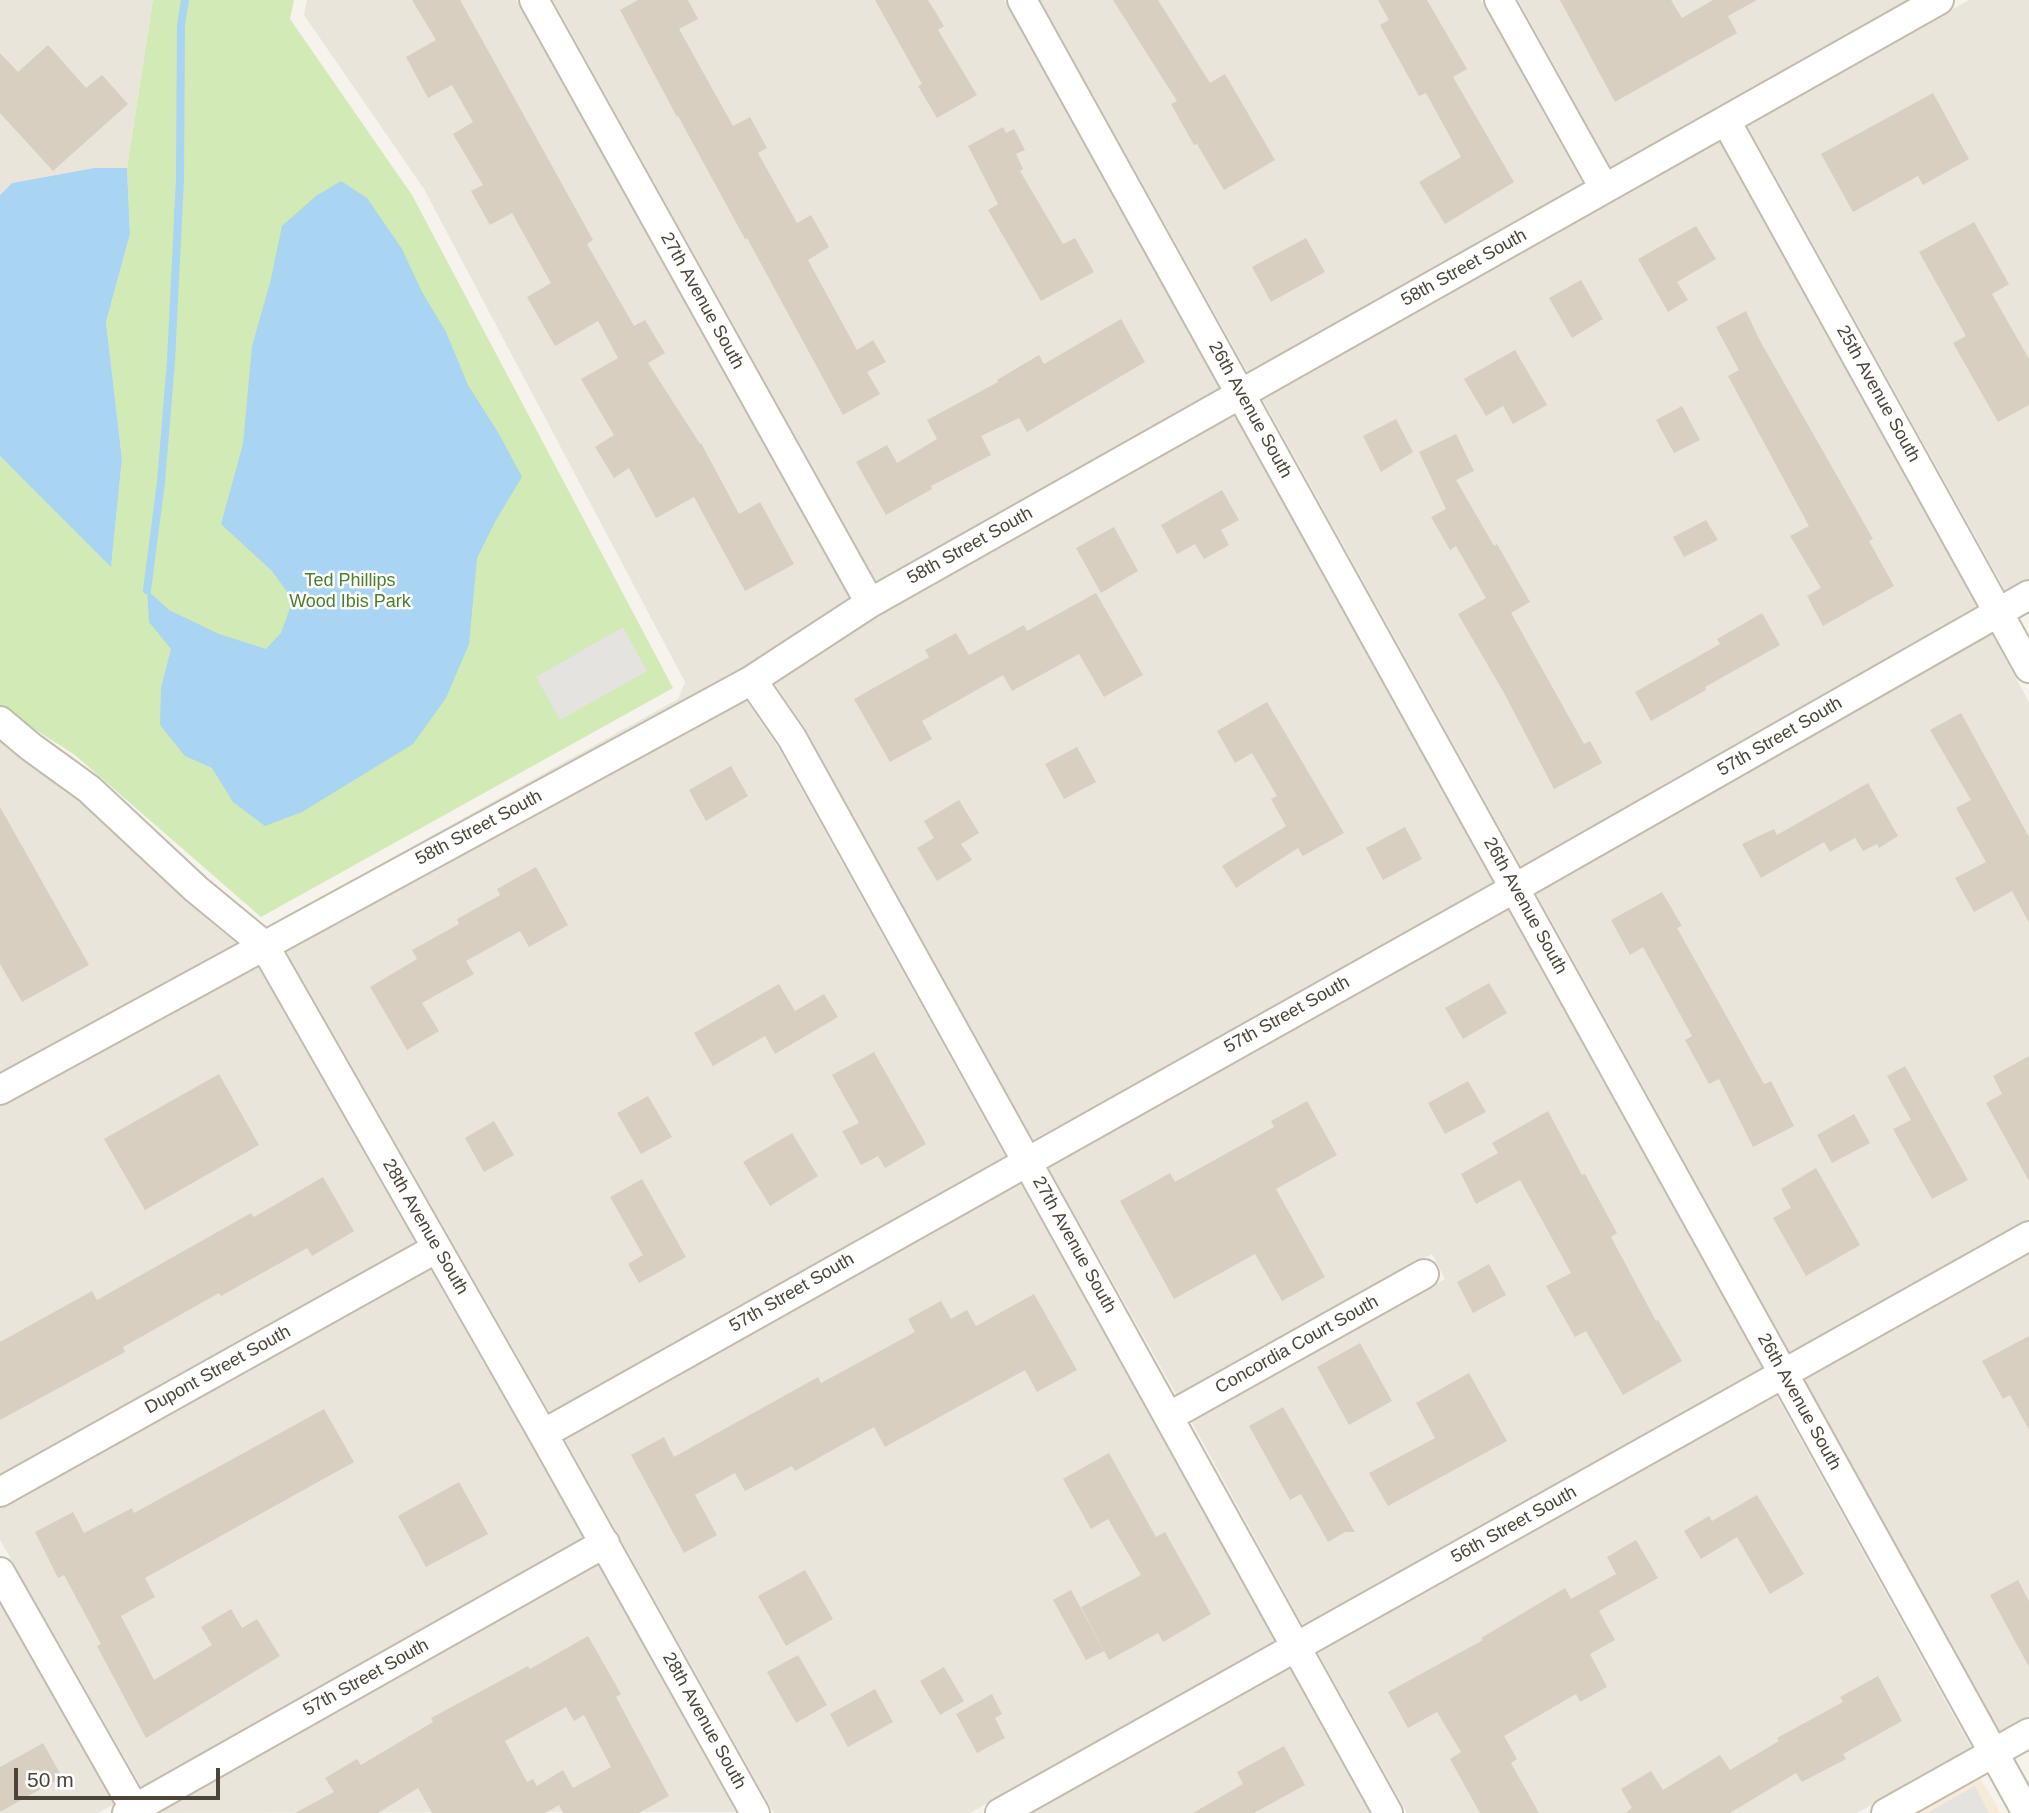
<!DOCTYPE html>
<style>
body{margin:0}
#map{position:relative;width:2029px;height:1813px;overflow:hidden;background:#f6f3ec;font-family:Helvetica,sans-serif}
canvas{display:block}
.scale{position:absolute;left:14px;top:1768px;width:206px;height:32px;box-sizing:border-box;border:4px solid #4b4439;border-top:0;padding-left:9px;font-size:21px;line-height:24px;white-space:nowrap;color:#4b4439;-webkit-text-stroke:5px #fff;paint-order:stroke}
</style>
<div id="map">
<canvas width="2029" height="1813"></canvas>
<div class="scale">50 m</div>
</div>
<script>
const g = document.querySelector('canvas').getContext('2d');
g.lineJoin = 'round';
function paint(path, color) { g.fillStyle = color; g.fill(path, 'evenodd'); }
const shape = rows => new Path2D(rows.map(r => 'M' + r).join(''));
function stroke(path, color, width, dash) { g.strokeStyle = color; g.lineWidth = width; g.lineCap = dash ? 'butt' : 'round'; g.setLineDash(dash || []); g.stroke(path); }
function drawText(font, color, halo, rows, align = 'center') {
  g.font = font + ' Helvetica,sans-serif'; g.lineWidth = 5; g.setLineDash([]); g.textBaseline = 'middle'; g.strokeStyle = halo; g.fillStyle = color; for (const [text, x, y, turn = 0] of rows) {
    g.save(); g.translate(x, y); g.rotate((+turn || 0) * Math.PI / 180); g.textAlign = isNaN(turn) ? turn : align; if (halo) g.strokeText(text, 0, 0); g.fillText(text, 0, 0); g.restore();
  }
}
const residential = shape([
 [0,0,153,0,127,168,94,168,12,183,0,195],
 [307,0,516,0,850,599,744,668,294,912,678,699,685,682,424,189,304,15],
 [553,0,1004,0,1220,389,877,583],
 [1040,0,1481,0,1583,184,1248,373],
 [1518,0,1910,0,1611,168],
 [1969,0,2029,0,2029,579,2006,592,1747,125],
 [1719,141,1978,608,1522,868,1262,398],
 [1234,414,1494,884,1033,1140,806,730,774,683,878,615],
 [1991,633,2029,702,2029,1220,1791,1354,1536,893],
 [746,700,778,747,1005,1156,550,1413,285,949],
 [0,741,78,800,185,900,236,943,0,1074],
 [1508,909,1763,1369,1303,1626,1191,1421,1445,1279,1432,1254,1177,1396,1047,1165],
 [257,965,416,1244,0,1476,0,1106],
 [1019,1181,1276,1642,970,1813,774,1813,564,1438],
 [2029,1253,2029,1716,2000,1733,1804,1379],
 [430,1269,584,1538,142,1788,0,1540,0,1508],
 [1776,1395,1972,1749,1857,1813,1407,1813,1317,1651],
 [598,1563,736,1812,156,1813],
 [0,1605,114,1804,98,1813,0,1813],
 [1289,1667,1370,1813,1029,1813]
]);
const commercial = shape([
 [1980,1778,2001,1813,1916,1813]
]);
const green = shape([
 [153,0,294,0,290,19,412,195,673,688,261,917,75,755,0,707,0,456,111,566,122,459,106,322,130,234,127,168]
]);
const parking = shape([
 [623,627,647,671,560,720,536,677],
 [1975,1786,1989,1813,1927,1813]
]);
const water = shape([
 [94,168,127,168,130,234,106,322,122,459,111,567,0,456,0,195,12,183],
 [341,181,367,198,402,249,422,292,446,332,468,385,499,434,522,477,496,520,477,558,469,644,446,698,413,744,302,812,265,826,233,802,212,768,185,756,160,725,161,688,171,649,149,622,147,590,169,610,219,634,266,649,281,633,293,600,272,571,221,524,243,444,252,346,270,283,282,226,316,196]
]);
const stream = shape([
 [147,590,161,482,171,361,180,179,181,25,185,0]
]);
const building = shape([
 [412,0,460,0,593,240,587,244,634,326,645,320,665,353,648,363,700,444,701,443,739,514,760,502,794,564,745,591,694,497,656,518,629,468,614,478,595,447,614,435,581,379,618,358,598,321,555,346,527,297,551,283,512,213,490,225,471,191,483,185,453,134,473,122,452,85,428,98,406,57,436,40],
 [638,0,688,0,698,19,679,29,733,126,750,117,767,148,758,153,797,223,811,215,829,247,808,260,857,350,873,340,886,362,867,372,880,394,843,415,747,238,745,239,678,116,677,117,620,10],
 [875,0,928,0,944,26,938,30,977,95,937,118,918,86,922,84],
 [1113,0,1158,0,1210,83,1225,74,1275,160,1224,190,1197,144,1194,145,1171,104,1177,101],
 [1378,0,1427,0,1467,69,1453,77,1514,182,1445,224,1419,182,1461,157,1426,93,1419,96,1380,25,1389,20],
 [1560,0,1671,0,1682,18,1713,0,1757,0,1728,16,1737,33,1615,102],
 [48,45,86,88,102,75,128,104,53,171,0,113,0,53,18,72],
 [1933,93,1969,159,1923,185,1918,176,1853,212,1821,154],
 [1003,127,1006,133,1014,129,1025,150,1016,154,1023,169,1020,171,1063,244,1075,238,1094,272,1041,301,988,210,998,204,968,146],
 [1974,222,2009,284,1992,294,2029,359,2029,405,1998,422,1953,343,1966,336,1919,252],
 [1696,226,1716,259,1677,282,1688,300,1668,312,1638,259],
 [1306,238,1325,272,1271,302,1252,267],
 [1581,280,1603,319,1572,338,1549,298],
 [1746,311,1759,339,1873,539,1869,541,1894,586,1823,626,1807,596,1821,588,1790,536,1809,526,1728,376,1739,370,1716,327],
 [1121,319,1145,362,1027,432,1019,418,981,436,991,455,931,486,932,489,886,515,856,462,887,445,897,463,937,439,927,420,998,382,997,380,1039,355,1044,364],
 [1515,350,1547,405,1513,424,1503,406,1486,416,1464,379],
 [1682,406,1700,440,1674,453,1656,420],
 [1396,419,1413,452,1381,472,1363,436],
 [1456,434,1474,471,1456,480,1494,546,1497,544,1530,602,1511,613,1584,744,1590,741,1602,763,1554,789,1504,693,1458,614,1486,598,1456,546,1450,550,1431,517,1446,509,1419,452],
 [1222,490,1239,520,1221,530,1229,545,1204,559,1195,544,1177,554,1161,525],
 [1706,520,1718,540,1684,557,1673,537],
 [1114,527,1138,571,1101,593,1076,548],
 [1096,593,1143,675,1104,697,1079,654,1012,691,1003,675,922,721,932,739,890,762,854,699,929,657,925,650,956,633,969,655,1024,625,1027,631],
 [1762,613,1780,645,1705,687,1706,690,1651,721,1635,692,1720,644,1717,639],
 [1267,702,1344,833,1303,856,1298,848,1236,888,1222,866,1286,826,1271,799,1277,796,1252,753,1235,763,1217,731],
 [1961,713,2029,837,2029,923,2012,891,1974,912,1955,878,1986,862,1956,808,1971,800,1930,730],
 [1077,747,1096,782,1064,799,1045,764],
 [731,766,748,796,706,821,689,790],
 [1868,783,1898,836,1879,848,1877,844,1863,851,1855,838,1830,852,1824,842,1761,878,1742,844,1774,829,1777,835],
 [959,800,979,833,961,844,972,860,937,881,917,848,934,838,924,821],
 [0,807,89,965,22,1002,0,964],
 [1405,827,1422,859,1383,880,1366,848],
 [536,867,568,925,529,947,520,931,466,961,474,974,422,1003,439,1031,407,1050,370,987,417,959,412,950,459,924,457,919,500,895,497,889],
 [1662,892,1682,926,1677,928,1727,1017,1764,1084,1771,1081,1794,1126,1753,1147,1719,1079,1709,1084,1685,1040,1692,1036,1643,947,1630,955,1611,920],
 [1489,983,1507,1013,1463,1039,1445,1008],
 [779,984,795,1011,824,994,838,1017,775,1054,765,1036,713,1066,694,1033],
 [874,1052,926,1144,885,1168,878,1156,861,1165,842,1131,859,1123,832,1075],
 [2029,1056,2029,1181,1986,1103,2002,1094,1993,1076],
 [1905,1066,1968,1180,1932,1199,1893,1129,1911,1120,1887,1076],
 [219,1074,259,1145,145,1210,104,1139],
 [1468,1081,1486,1112,1445,1134,1428,1103],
 [648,1096,672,1137,641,1154,617,1113],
 [1307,1101,1337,1155,1276,1189,1325,1277,1282,1301,1255,1254,1174,1299,1120,1201,1170,1173,1175,1182,1274,1127,1271,1121],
 [1548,1111,1582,1175,1585,1174,1617,1233,1611,1237,1656,1321,1658,1320,1682,1361,1623,1395,1586,1331,1575,1337,1546,1286,1571,1273,1520,1180,1476,1204,1461,1174,1498,1153,1492,1143],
 [1854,1114,1870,1143,1832,1163,1817,1135],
 [494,1121,514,1155,484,1172,465,1138],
 [792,1133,818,1176,770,1206,743,1162],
 [1816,1168,1860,1245,1806,1276,1773,1218,1791,1208,1781,1189],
 [323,1177,354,1231,312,1256,307,1248,221,1296,219,1293,123,1347,125,1352,0,1420,0,1342,92,1291,97,1300,251,1213,254,1217],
 [642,1179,686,1257,639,1283,628,1264,643,1255,610,1197],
 [1489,1264,1506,1295,1473,1313,1457,1282],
 [1034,1294,1077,1370,1037,1392,1025,1370,885,1447,874,1427,795,1471,792,1466,745,1491,735,1473,695,1495,717,1535,684,1553,631,1455,664,1437,674,1457,818,1377,821,1383,915,1332,908,1319,941,1301,951,1319,967,1310,976,1326],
 [2029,1336,2029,1430,2010,1395,2003,1399,1982,1361],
 [1360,1343,1392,1401,1349,1425,1317,1367],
 [1469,1373,1507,1441,1388,1506,1369,1473,1435,1438,1416,1403],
 [1283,1407,1328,1486,1355,1532,1345,1532,1328,1542,1301,1494,1290,1500,1249,1426],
 [324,1409,354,1462,145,1578,155,1597,121,1616,154,1680,212,1645,201,1627,231,1609,242,1628,257,1619,280,1656,146,1738,97,1646,101,1644,64,1575,58,1578,35,1532,73,1512,84,1533,132,1508,134,1513],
 [1109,1453,1156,1537,1165,1532,1211,1614,1163,1642,1158,1633,1109,1660,1081,1607,1141,1575,1108,1519,1091,1529,1063,1479],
 [459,1482,488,1534,426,1567,398,1516],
 [1757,1495,1804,1574,1770,1594,1737,1537,1701,1559,1684,1531,1709,1516,1712,1521],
 [1636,1540,1658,1578,1599,1611,1615,1640,1590,1654,1607,1687,1580,1702,1576,1694,1504,1736,1517,1759,1511,1763,1539,1813,1480,1813,1450,1759,1461,1752,1437,1712,1408,1728,1388,1692,1483,1640,1481,1638,1565,1588,1571,1599,1616,1574,1607,1557],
 [805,1570,833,1619,786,1646,758,1596],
 [2018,1580,2029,1601,2029,1667,1990,1595],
 [1071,1590,1104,1651,1086,1660,1053,1600],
 [588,1636,621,1694,616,1697,669,1796,639,1813,563,1813,559,1805,545,1813,432,1813,418,1788,378,1813,295,1813,334,1792,325,1778,357,1759,361,1765,433,1722,431,1718,528,1666,530,1669],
 [566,1707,574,1721,584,1715,611,1767,573,1788,563,1770,537,1786,533,1779,527,1782,505,1741],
 [798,1655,827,1705,796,1723,767,1672],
 [944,1667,964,1701,940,1715,920,1681],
 [1878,1676,1902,1721,1843,1754,1846,1759,1802,1782,1796,1773,1730,1813,1625,1813,1632,1808,1621,1789,1651,1771,1663,1790,1720,1755,1730,1770,1779,1741,1777,1738,1843,1702,1840,1697],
 [875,1689,893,1722,848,1747,830,1714],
 [992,1694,1002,1714,995,1718,1005,1738,977,1753,956,1714],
 [43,1743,62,1777,0,1812,0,1767],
 [1284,1746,1305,1785,1254,1813,1193,1813,1243,1784,1237,1772]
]);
const minor = shape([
 [534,0,870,603],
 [1022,0,2027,1813],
 [1499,0,1604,188],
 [1726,121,2029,668],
 [752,680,792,738,1388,1813],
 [0,721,31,747,89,789,196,889,264,945,543,1434,755,1813],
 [0,1090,752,680,870,603,1939,0],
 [1170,1416,1424,1274],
 [543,1434,1515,888,2029,595],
 [0,1492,437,1248],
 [0,1572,137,1813],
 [127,1813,605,1543],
 [1000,1813,2029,1236],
 [1886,1813,2029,1733]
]);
const streetNames = [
 ["58th Street South",1464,268,-29],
 ["27th Avenue South",702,301,61],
 ["25th Avenue South",1878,394,61],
 ["26th Avenue South",1250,410,61],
 ["58th Street South",970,546,-29],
 ["57th Street South",1780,737,-30],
 ["58th Street South",479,828,-28],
 ["26th Avenue South",1525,906,61],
 ["57th Street South",1287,1015,-29],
 ["28th Avenue South",425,1227,60],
 ["27th Avenue South",1074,1245,61],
 ["57th Street South",792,1293,-30],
 ["Concordia Court South",1297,1345,-29],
 ["Dupont Street South",218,1370,-29],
 ["26th Avenue South",1799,1402,61],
 ["56th Street South",1514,1525,-29],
 ["57th Street South",366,1678,-29],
 ["28th Avenue South",704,1721,61]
];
const parkNames = [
 ["Ted Phillips",350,581],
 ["Wood Ibis Park",350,602]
];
paint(residential, '#eae5da');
paint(commercial, '#f7ead8');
paint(green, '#d2eab5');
paint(parking, '#e5e3e0');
paint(water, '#a9d4f2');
stroke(stream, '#a9d4f2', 8);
paint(building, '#d8cfc1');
stroke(minor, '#c2bbae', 32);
stroke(minor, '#fff', 28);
drawText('18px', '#4b4439', '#fff', streetNames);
drawText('18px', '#4a7f2a', '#fff', parkNames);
</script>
